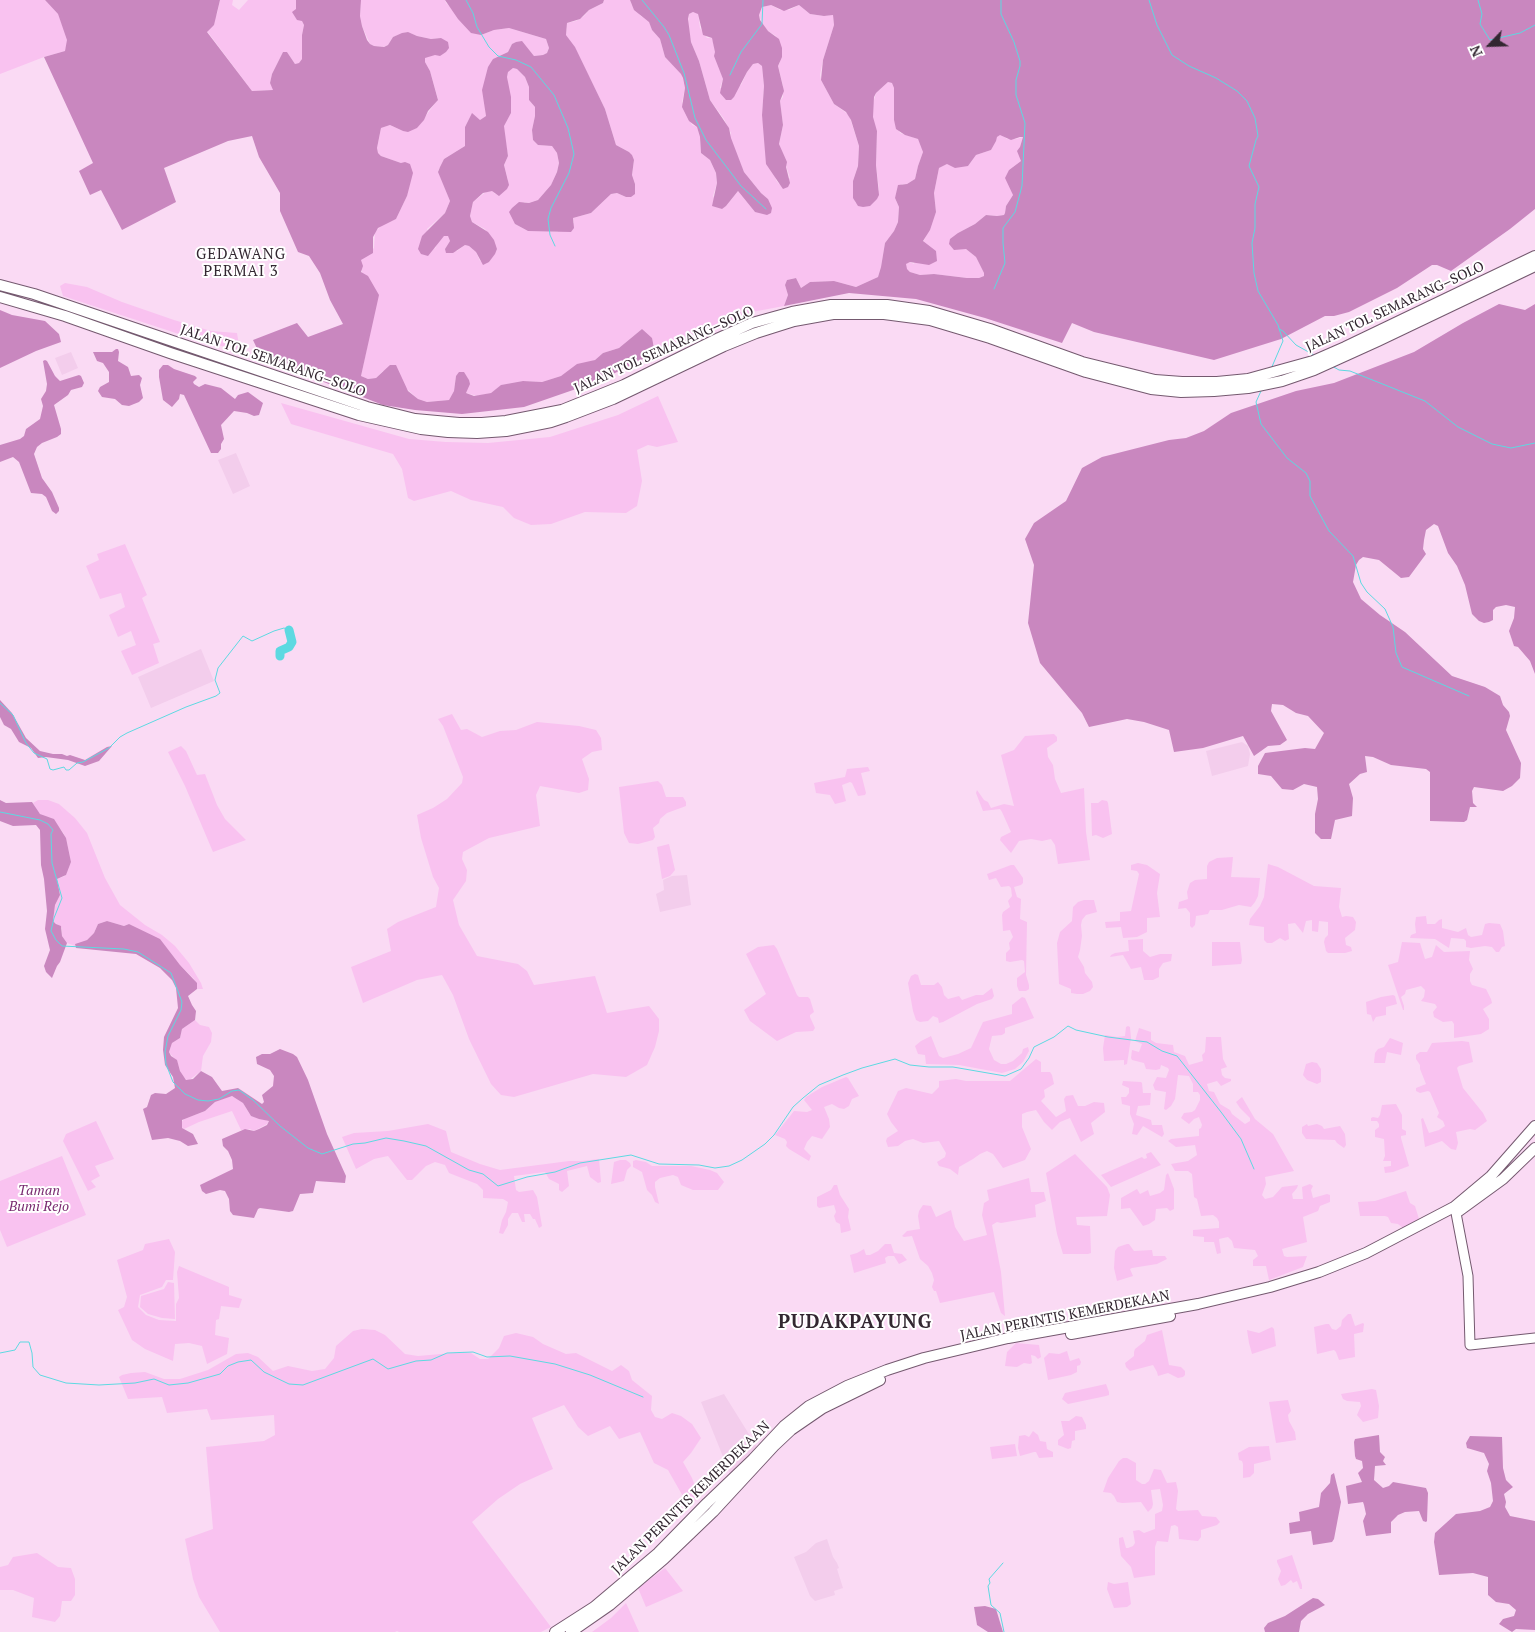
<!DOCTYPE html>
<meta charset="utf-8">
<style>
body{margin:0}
#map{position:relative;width:1535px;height:1632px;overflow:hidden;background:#fadaf4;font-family:"PT Serif",serif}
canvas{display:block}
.north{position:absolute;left:1465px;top:20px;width:50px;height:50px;-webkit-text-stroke:4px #fff;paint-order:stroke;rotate:246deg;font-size:14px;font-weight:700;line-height:20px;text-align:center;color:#332731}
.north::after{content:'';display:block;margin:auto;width:18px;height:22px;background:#332731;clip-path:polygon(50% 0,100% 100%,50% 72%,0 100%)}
</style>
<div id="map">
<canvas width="1535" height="1632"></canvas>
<div class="north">N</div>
</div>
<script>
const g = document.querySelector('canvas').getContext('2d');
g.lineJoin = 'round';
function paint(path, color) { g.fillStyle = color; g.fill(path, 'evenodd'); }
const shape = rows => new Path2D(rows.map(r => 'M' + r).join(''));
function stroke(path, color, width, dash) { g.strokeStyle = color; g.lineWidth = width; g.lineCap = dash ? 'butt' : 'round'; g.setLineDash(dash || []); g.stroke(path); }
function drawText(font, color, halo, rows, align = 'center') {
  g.font = font + ' "PT Serif",serif'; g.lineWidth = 4; g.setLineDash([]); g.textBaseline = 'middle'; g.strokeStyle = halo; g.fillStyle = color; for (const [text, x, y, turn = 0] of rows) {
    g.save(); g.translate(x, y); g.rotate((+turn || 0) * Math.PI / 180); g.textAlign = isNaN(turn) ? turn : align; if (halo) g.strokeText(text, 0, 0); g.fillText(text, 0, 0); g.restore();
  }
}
const built = shape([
 [71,352,78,368,62,375,55,358],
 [236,453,250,486,233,494,218,460],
 [201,649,214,681,151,708,138,677],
 [1242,742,1248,746,1250,754,1248,766,1212,776,1206,751],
 [687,875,691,905,660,912,656,894,664,890,663,880,672,876],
 [724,1394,757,1447,735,1471,730,1474,701,1402],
 [827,1539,833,1557,837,1563,839,1568,837,1569,843,1588,834,1591,835,1595,815,1601,810,1596,794,1557,806,1552,816,1543]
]);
const green = shape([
 [0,0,45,0,58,14,68,40,65,51,44,57,0,74],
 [220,0,233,0,232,5,239,10,248,0,296,0,296,9,304,25,302,35,302,59,299,63,295,64,287,52,283,52,272,74,270,83,274,90,252,91,207,31,217,14],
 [361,0,445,0,446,3,481,35,494,30,509,28,546,39,549,48,547,53,543,55,534,56,522,42,516,42,512,44,508,52,493,59,485,106,486,116,480,120,472,114,465,127,465,146,444,159,438,171,450,201,445,213,427,229,435,249,438,241,444,236,448,236,450,241,445,249,457,251,465,245,469,246,476,252,480,261,489,262,497,249,485,229,472,222,470,216,473,202,487,191,492,190,495,194,508,180,504,165,508,156,503,126,511,113,507,77,508,71,513,68,517,69,525,77,529,87,529,100,535,107,535,116,532,130,533,140,538,145,552,146,557,153,559,163,557,172,551,185,538,200,529,203,524,202,515,224,528,231,538,230,557,232,574,223,573,218,591,213,611,194,617,193,626,197,631,197,635,184,632,175,634,161,629,152,616,145,605,109,575,48,566,35,567,23,576,21,584,16,589,10,603,3,604,0,630,0,632,5,641,16,649,21,652,30,660,39,665,57,682,74,683,79,685,88,682,102,692,125,697,127,700,137,701,153,710,160,716,173,717,183,713,196,721,209,726,206,738,191,755,212,768,199,761,193,744,172,730,138,731,133,724,119,710,100,699,61,691,42,688,24,689,14,693,12,698,13,700,28,707,38,712,38,723,79,720,88,741,85,747,72,753,64,758,63,762,66,764,86,762,115,776,180,779,184,790,178,779,144,783,125,780,101,783,97,783,86,778,66,780,62,776,36,768,31,762,24,759,15,760,11,765,5,771,5,780,10,789,10,799,5,810,14,824,16,833,15,834,25,823,60,820,75,821,80,834,104,849,115,859,146,858,166,853,181,855,202,863,207,879,190,876,165,877,131,873,121,872,107,876,93,888,82,892,83,894,88,894,120,900,133,918,139,922,147,923,152,918,166,915,179,907,184,902,184,895,198,899,207,898,222,894,231,885,243,881,267,878,277,856,287,834,281,810,282,801,288,796,278,791,279,787,280,785,285,788,295,784,306,752,312,694,338,655,353,654,345,642,329,619,348,603,353,595,360,561,376,542,382,523,381,502,385,491,393,477,396,466,393,469,380,463,372,456,376,454,391,449,400,427,402,418,399,407,389,383,371,376,378,368,379,361,376,368,343,361,260,374,248,375,232,382,225,396,219,407,196,401,163,381,156,378,153,377,148,381,128,390,125,403,131,417,128,438,99,430,71,425,62,425,57,446,52,441,38,431,39,417,36,407,32,393,37,388,45,383,47,374,46,370,44,362,26,360,16],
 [1001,134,1007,139,1016,139,1023,137,1020,147,1021,161,1009,170,1013,195,1006,206,1005,213,1004,215,997,216,986,215,975,224,958,233,966,249,976,257,984,273,984,276,979,278,967,278,934,274,920,275,910,272,907,269,905,264,910,262,914,264,936,212,934,193,939,168,947,164,968,166,976,155,991,150,997,137],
 [65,283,87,287,122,302,174,320,211,331,237,333,240,351,185,336,63,296,60,286],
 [658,396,678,442,657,447,648,445,637,450,642,481,637,506,626,513,585,512,551,524,531,525,514,518,503,507,471,500,451,491,414,501,408,498,402,469,393,454,291,424,281,403,409,439,446,442,488,443,550,437,618,415],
 [125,544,147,595,142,598,160,642,153,644,159,663,132,675,121,651,136,645,131,631,118,637,109,615,125,607,121,593,100,599,86,566,99,560,97,554],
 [452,714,461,730,467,729,482,737,500,731,516,730,537,722,579,726,596,730,601,738,602,750,592,752,582,759,589,779,588,790,579,793,540,786,536,795,540,826,489,838,463,852,462,859,467,870,466,881,453,900,459,925,477,956,518,964,527,971,534,985,595,976,607,1013,649,1006,659,1019,659,1031,655,1047,647,1065,626,1077,593,1074,514,1097,501,1095,491,1084,469,1039,453,995,442,975,417,980,363,1003,351,967,391,951,387,929,398,922,436,907,439,888,433,877,421,838,417,815,433,808,447,799,462,783,463,777,443,726,438,719],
 [1054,734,1057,737,1057,741,1047,748,1048,757,1053,765,1055,779,1061,793,1084,788,1086,832,1090,860,1058,864,1055,845,1051,839,1042,841,1031,839,1019,841,1011,853,1000,840,1001,837,1011,832,1002,812,1000,809,983,811,976,793,977,790,984,800,988,802,991,808,1004,804,1014,806,1001,755,1014,750,1025,736],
 [181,746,186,751,197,775,205,774,217,805,225,819,246,840,213,852,185,786,168,752],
 [868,767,870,771,861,773,866,793,865,795,858,796,852,783,850,782,842,785,846,801,843,802,835,804,830,795,816,793,814,783,845,777,847,769],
 [658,781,662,785,666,797,683,797,686,802,686,806,667,813,660,819,659,823,653,828,655,837,653,840,638,844,629,843,624,833,619,787],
 [38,800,48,800,59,804,75,818,87,833,105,878,120,905,145,925,162,935,175,946,189,963,201,983,203,989,197,989,194,979,180,965,160,940,129,924,124,926,107,921,98,924,94,933,87,940,75,944,75,946,67,943,62,936,62,928,53,921,55,905,60,895,57,879,65,876,71,862,67,843,64,834,52,818,44,817,38,812,33,803],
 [1102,800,1107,801,1108,803,1112,834,1103,838,1096,835,1092,836,1091,803,1098,803],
 [669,844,675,870,670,876,662,879,657,847],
 [1233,857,1231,877,1260,878,1258,896,1255,902,1251,907,1239,905,1222,910,1210,910,1208,914,1196,916,1195,925,1192,928,1190,926,1190,913,1186,908,1178,909,1179,902,1188,899,1187,892,1190,883,1195,880,1207,879,1207,866,1209,862,1217,858],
 [1138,863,1147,865,1160,874,1157,893,1160,917,1147,918,1147,932,1137,937,1123,938,1121,927,1106,928,1105,922,1120,921,1120,912,1131,911,1139,874,1137,871,1131,870,1131,865],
 [1268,864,1278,867,1314,886,1341,888,1339,907,1342,917,1346,916,1353,917,1356,922,1355,930,1345,938,1346,945,1351,947,1352,951,1345,953,1328,953,1326,951,1324,942,1325,938,1328,935,1328,922,1319,921,1318,932,1312,931,1312,920,1306,921,1303,933,1295,923,1288,924,1289,939,1285,941,1280,938,1272,943,1267,943,1264,940,1264,927,1249,925,1250,919,1260,906,1264,897],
 [1011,865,1014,865,1023,878,1023,883,1021,885,1014,887,1017,897,1021,899,1020,919,1027,922,1026,975,1029,985,1029,989,1026,991,1019,991,1017,986,1017,978,1025,972,1024,961,1022,960,1010,962,1006,961,1006,953,1010,949,1009,943,1013,937,1010,930,1003,931,1002,915,1003,912,1010,907,1008,901,1012,896,1011,888,1009,886,1001,887,996,878,989,880,987,874],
 [1084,900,1094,900,1097,912,1086,915,1082,920,1081,925,1082,936,1080,950,1078,957,1084,967,1085,973,1092,982,1093,987,1090,991,1083,994,1077,994,1071,993,1071,989,1059,984,1057,943,1060,932,1072,921,1073,907,1078,902],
 [1426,916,1427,924,1435,924,1439,920,1442,919,1442,928,1458,932,1466,928,1468,935,1471,937,1482,935,1485,924,1489,923,1500,924,1503,931,1505,946,1502,947,1499,952,1496,952,1492,947,1485,946,1471,948,1466,947,1466,941,1464,939,1451,938,1449,948,1435,939,1410,938,1411,935,1416,933,1415,924,1416,917],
 [1143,939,1143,951,1150,957,1160,954,1172,954,1171,961,1163,963,1159,969,1159,977,1153,980,1144,980,1141,967,1131,969,1123,955,1110,957,1111,955,1115,953,1129,951,1128,940],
 [1212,942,1240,942,1242,960,1241,964,1212,966],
 [1402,942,1420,943,1425,959,1432,957,1436,945,1444,952,1470,951,1469,960,1473,969,1470,974,1470,981,1472,985,1486,989,1491,999,1492,1003,1483,1009,1489,1019,1489,1029,1481,1034,1454,1038,1454,1024,1452,1021,1443,1022,1434,1017,1433,1012,1437,1007,1435,1004,1421,1001,1424,997,1425,990,1421,986,1406,990,1405,994,1401,997,1404,1006,1404,1010,1403,1010,1388,965,1398,962],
 [774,945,777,949,797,995,799,997,808,997,810,999,814,1012,810,1015,810,1017,815,1028,813,1031,796,1032,777,1041,750,1021,744,1010,766,994,746,954,758,947],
 [915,974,918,975,921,985,934,985,938,982,942,987,944,995,948,999,959,996,962,1000,976,995,983,995,992,988,994,996,992,999,977,1004,943,1022,939,1023,938,1018,933,1016,928,1021,920,1022,916,1020,913,1011,908,983,911,976],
 [1393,995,1395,996,1397,1004,1386,1007,1386,1015,1376,1017,1373,1022,1371,1015,1367,1014,1366,1002,1381,997],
 [1022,997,1025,998,1034,1018,1005,1028,1005,1033,1002,1035,992,1036,989,1049,994,1060,1001,1064,1006,1064,1013,1061,1022,1053,1023,1049,1028,1047,1029,1051,1023,1062,1015,1069,1002,1073,959,1065,926,1064,925,1055,918,1054,915,1046,921,1041,931,1036,939,1056,943,1058,958,1054,971,1048,983,1022,1012,1014,1012,1005],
 [195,1020,200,1025,209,1027,212,1033,211,1042,203,1056,201,1071,188,1081,182,1076,177,1062,169,1052,172,1043,180,1038,182,1029],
 [1128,1026,1130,1027,1131,1038,1127,1064,1124,1065,1124,1060,1104,1061,1103,1048,1105,1035,1117,1037,1125,1036,1126,1027],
 [1139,1028,1151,1032,1151,1040,1156,1043,1173,1045,1174,1052,1185,1056,1189,1065,1203,1061,1202,1055,1205,1052,1206,1037,1221,1037,1223,1059,1227,1067,1221,1069,1222,1075,1225,1078,1231,1079,1231,1081,1221,1086,1217,1081,1207,1084,1209,1091,1214,1092,1220,1104,1230,1110,1232,1114,1245,1124,1250,1121,1250,1118,1240,1108,1236,1102,1242,1097,1255,1119,1273,1134,1294,1171,1265,1177,1266,1184,1262,1195,1265,1199,1273,1197,1282,1187,1298,1185,1297,1188,1292,1194,1293,1199,1303,1199,1302,1187,1310,1184,1313,1186,1311,1190,1313,1198,1327,1194,1330,1195,1330,1202,1320,1206,1318,1211,1303,1217,1307,1242,1282,1249,1284,1256,1287,1257,1307,1256,1303,1267,1269,1280,1266,1266,1253,1266,1253,1260,1258,1256,1255,1250,1234,1248,1232,1241,1228,1237,1219,1239,1221,1253,1217,1254,1214,1242,1204,1242,1204,1237,1193,1236,1193,1230,1219,1228,1219,1222,1217,1218,1213,1215,1201,1216,1197,1199,1194,1197,1192,1174,1188,1171,1175,1171,1171,1164,1188,1161,1197,1155,1195,1145,1176,1147,1168,1141,1171,1139,1199,1136,1199,1129,1201,1128,1202,1125,1199,1117,1194,1119,1189,1124,1181,1118,1184,1113,1192,1112,1195,1110,1200,1100,1200,1095,1198,1092,1193,1092,1193,1084,1189,1076,1178,1075,1175,1099,1171,1106,1166,1110,1164,1109,1166,1092,1155,1090,1153,1085,1157,1077,1166,1078,1169,1070,1168,1068,1161,1065,1160,1069,1156,1070,1146,1069,1144,1063,1132,1060,1131,1058,1132,1050,1139,1052,1142,1044,1135,1041],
 [1390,1038,1403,1043,1401,1055,1387,1052,1385,1063,1374,1063,1375,1053,1378,1049,1384,1047],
 [1462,1041,1469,1042,1473,1062,1459,1066,1457,1068,1463,1088,1483,1113,1487,1121,1475,1130,1470,1129,1456,1132,1458,1143,1456,1150,1451,1149,1442,1141,1425,1147,1421,1119,1423,1118,1429,1133,1439,1130,1445,1126,1443,1121,1437,1117,1439,1113,1430,1092,1428,1091,1420,1093,1416,1091,1416,1088,1426,1084,1420,1069,1420,1065,1416,1059,1416,1055,1420,1052,1427,1052,1432,1043],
 [1036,1059,1041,1062,1041,1072,1050,1072,1052,1075,1054,1084,1044,1090,1045,1097,1041,1101,1056,1117,1066,1111,1064,1099,1066,1096,1073,1095,1078,1106,1085,1106,1094,1102,1104,1103,1105,1112,1091,1123,1094,1134,1081,1142,1070,1118,1060,1122,1052,1130,1044,1122,1036,1110,1027,1112,1022,1114,1022,1127,1031,1149,1025,1160,1003,1168,993,1154,987,1151,980,1154,973,1159,959,1167,958,1175,950,1169,939,1166,937,1162,945,1157,946,1153,939,1141,923,1143,913,1139,905,1141,898,1146,888,1147,886,1141,887,1138,898,1131,891,1122,887,1114,898,1091,906,1088,932,1094,939,1087,939,1081,956,1079,966,1081,1010,1081],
 [1312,1062,1317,1063,1321,1069,1321,1082,1317,1084,1307,1080,1303,1075,1306,1064],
 [846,1077,848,1078,859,1096,852,1099,849,1106,844,1109,839,1108,832,1104,824,1107,829,1119,830,1127,822,1139,812,1136,807,1142,804,1149,811,1156,809,1161,789,1149,786,1146,787,1142,785,1139,775,1135,794,1111,807,1112,812,1110,804,1100,806,1097,822,1087],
 [1123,1081,1141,1082,1142,1083,1143,1093,1151,1093,1150,1105,1138,1106,1136,1115,1151,1120,1152,1125,1162,1125,1164,1134,1162,1137,1143,1126,1137,1135,1132,1134,1134,1124,1130,1114,1130,1106,1122,1104,1121,1097,1126,1097,1129,1093,1129,1088,1122,1085],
 [230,1096,235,1097,243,1103,251,1116,269,1121,267,1124,254,1131,250,1129,241,1130,232,1111,199,1122,184,1129,182,1128,181,1123,184,1119,205,1111,215,1102],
 [1396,1104,1402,1115,1402,1129,1406,1131,1406,1135,1401,1136,1401,1138,1409,1166,1393,1172,1385,1173,1384,1167,1391,1166,1391,1161,1383,1161,1385,1156,1384,1139,1375,1137,1375,1130,1379,1127,1379,1124,1377,1121,1371,1121,1371,1118,1373,1117,1378,1118,1380,1115,1382,1105],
 [96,1121,114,1159,95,1166,100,1176,91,1181,96,1187,88,1191,63,1141,66,1134],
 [428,1124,446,1131,451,1152,480,1164,500,1170,569,1161,582,1161,599,1159,601,1182,598,1183,590,1177,587,1166,567,1171,569,1186,562,1192,559,1190,559,1184,549,1179,545,1172,514,1176,516,1190,519,1192,533,1190,537,1197,542,1226,539,1228,535,1219,533,1219,530,1214,524,1214,525,1222,522,1222,518,1213,512,1213,508,1219,508,1225,503,1234,499,1233,502,1220,506,1212,508,1202,503,1199,483,1198,483,1190,477,1184,449,1173,445,1165,435,1162,426,1166,412,1180,407,1180,388,1156,374,1159,356,1169,342,1137,354,1133,388,1131],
 [1307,1124,1308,1126,1317,1124,1322,1126,1324,1129,1340,1126,1345,1134,1346,1145,1344,1148,1337,1143,1335,1140,1306,1139,1302,1133,1302,1127],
 [1151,1152,1161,1165,1111,1187,1101,1175,1142,1157,1144,1159,1147,1158,1146,1154],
 [1075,1154,1107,1187,1110,1195,1107,1216,1076,1217,1077,1225,1090,1226,1091,1253,1088,1254,1063,1254,1057,1234,1046,1173],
 [62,1156,86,1215,7,1247,0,1230,0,1181],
 [620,1160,626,1160,630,1163,631,1166,627,1170,624,1181,611,1184,614,1162],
 [636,1160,646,1162,652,1166,691,1166,710,1170,717,1173,724,1182,718,1190,693,1190,681,1185,678,1177,673,1175,660,1178,655,1182,655,1187,659,1204,655,1202,652,1195,647,1190,642,1172,633,1167,633,1161],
 [1168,1173,1174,1189,1174,1209,1170,1211,1167,1208,1156,1209,1155,1220,1149,1224,1143,1226,1130,1208,1121,1209,1121,1198,1137,1189,1140,1194,1148,1190,1150,1196,1160,1193,1164,1190,1166,1175],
 [1029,1178,1031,1192,1044,1192,1046,1201,1035,1205,1036,1217,1001,1223,997,1222,992,1225,1001,1272,1005,1316,1001,1313,994,1292,940,1303,936,1291,934,1291,932,1287,934,1280,932,1273,928,1266,920,1259,912,1236,904,1237,902,1236,907,1231,920,1229,918,1216,919,1211,923,1205,931,1206,936,1217,951,1210,955,1227,964,1241,987,1235,982,1215,984,1203,989,1200,987,1190],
 [834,1185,837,1185,840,1195,849,1209,848,1217,851,1230,849,1231,841,1233,840,1224,836,1222,834,1216,836,1212,834,1205,819,1208,817,1206,817,1197,831,1190],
 [1406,1191,1410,1203,1415,1206,1419,1219,1403,1228,1398,1224,1391,1223,1388,1217,1385,1216,1360,1216,1358,1202,1375,1201],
 [169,1239,175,1252,173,1280,166,1280,162,1287,140,1295,138,1307,146,1315,159,1320,176,1321,176,1304,179,1298,177,1272,179,1266,229,1287,229,1295,242,1299,239,1308,221,1306,219,1319,216,1320,215,1335,229,1338,227,1354,207,1364,202,1346,189,1343,175,1344,173,1361,145,1349,132,1340,118,1310,124,1307,127,1297,117,1260,143,1250,145,1244],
 [885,1244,891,1244,894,1253,902,1254,907,1260,899,1264,894,1256,888,1256,885,1258,886,1263,854,1273,850,1255,857,1253,864,1249,866,1255,870,1255,878,1251],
 [1127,1244,1129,1244,1134,1251,1152,1250,1153,1256,1165,1256,1167,1259,1157,1264,1132,1268,1130,1269,1133,1276,1117,1281,1114,1268,1115,1251,1118,1247],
 [168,1282,174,1283,175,1319,162,1318,148,1314,140,1307,141,1296,164,1289],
 [1348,1314,1351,1314,1355,1326,1363,1323,1364,1324,1363,1332,1354,1334,1355,1357,1339,1360,1336,1352,1334,1350,1317,1354,1314,1327,1326,1324,1329,1324,1332,1329,1336,1330,1341,1326,1342,1320],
 [1272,1327,1274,1329,1276,1346,1252,1354,1249,1343,1247,1330,1259,1333],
 [362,1329,375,1330,385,1335,405,1354,418,1356,464,1352,471,1353,480,1359,488,1359,499,1348,504,1336,516,1333,533,1337,543,1344,566,1354,576,1353,612,1371,621,1365,629,1371,632,1380,652,1396,651,1410,655,1417,662,1419,672,1413,681,1416,692,1424,701,1438,691,1453,683,1462,692,1478,699,1497,689,1507,668,1470,654,1463,640,1432,619,1439,610,1426,588,1436,578,1427,564,1405,532,1418,553,1469,520,1484,498,1499,472,1522,551,1627,541,1632,399,1632,397,1631,395,1632,220,1632,199,1597,193,1579,185,1539,213,1529,206,1447,264,1441,275,1435,274,1415,211,1420,207,1409,167,1413,162,1397,128,1399,119,1377,122,1375,131,1373,145,1372,164,1379,180,1379,208,1370,236,1354,248,1353,258,1357,273,1371,288,1366,312,1371,325,1369,334,1358,336,1346,353,1331],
 [1162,1330,1169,1365,1181,1367,1185,1371,1185,1375,1183,1377,1178,1378,1168,1373,1158,1376,1157,1372,1153,1365,1130,1371,1126,1367,1125,1363,1134,1356,1134,1352,1135,1349,1145,1341,1147,1335],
 [1016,1343,1039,1345,1041,1357,1038,1359,1035,1356,1031,1355,1032,1363,1030,1364,1024,1363,1017,1367,1005,1366,1007,1352],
 [1067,1351,1070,1361,1079,1358,1081,1362,1080,1365,1077,1366,1077,1372,1071,1375,1048,1380,1044,1358,1049,1353,1059,1354],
 [1106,1384,1109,1392,1109,1395,1106,1396,1068,1404,1062,1399,1065,1393],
 [1372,1389,1376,1390,1379,1406,1378,1418,1363,1422,1357,1415,1361,1406,1360,1402,1347,1401,1343,1399,1341,1394],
 [1288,1400,1291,1411,1288,1415,1289,1421,1295,1432,1296,1440,1276,1443,1269,1402],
 [1076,1416,1082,1417,1086,1425,1086,1429,1075,1431,1075,1440,1072,1441,1071,1448,1068,1449,1058,1445,1058,1440,1064,1435,1061,1421,1069,1421],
 [1033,1431,1038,1435,1040,1441,1046,1442,1047,1449,1053,1452,1053,1457,1039,1458,1036,1452,1034,1452,1020,1456,1018,1448,1019,1436,1025,1435,1029,1437],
 [1015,1444,1017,1456,992,1459,990,1447],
 [1269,1446,1271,1460,1254,1464,1254,1473,1250,1477,1243,1478,1243,1464,1242,1461,1239,1460,1238,1453,1249,1447],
 [1123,1458,1127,1458,1136,1463,1136,1480,1142,1484,1145,1484,1149,1481,1154,1469,1161,1470,1167,1483,1176,1482,1178,1491,1176,1509,1178,1511,1198,1510,1202,1516,1216,1517,1220,1522,1217,1525,1201,1530,1201,1537,1198,1541,1179,1539,1178,1527,1175,1525,1171,1526,1168,1542,1157,1541,1155,1547,1155,1575,1134,1578,1131,1567,1121,1556,1119,1543,1119,1538,1123,1537,1126,1548,1128,1548,1133,1546,1135,1543,1133,1531,1139,1530,1144,1533,1155,1529,1155,1514,1162,1511,1163,1505,1160,1489,1151,1490,1153,1504,1152,1508,1148,1512,1141,1502,1122,1503,1117,1502,1114,1496,1111,1493,1103,1492,1108,1478,1119,1461],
 [37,1553,58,1567,71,1568,75,1579,75,1595,71,1601,62,1601,60,1616,55,1622,32,1617,34,1598,13,1590,0,1590,0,1567,8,1565,13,1557],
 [1292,1555,1302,1585,1302,1589,1300,1589,1297,1581,1293,1583,1291,1580,1285,1585,1281,1586,1278,1579,1281,1571,1277,1562,1277,1560],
 [665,1568,683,1591,646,1607,638,1588],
 [1108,1582,1114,1584,1128,1582,1131,1604,1127,1607,1114,1608,1107,1589],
 [626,1603,639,1632,592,1632,611,1618]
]);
const forest = shape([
 [45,0,220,0,214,25,207,32,252,91,273,90,270,83,272,74,283,52,287,52,295,64,299,63,302,59,302,35,304,25,302,21,297,20,292,12,296,9,296,0,361,0,360,16,362,26,367,40,370,44,374,46,384,47,388,45,393,37,402,33,408,32,417,36,431,39,441,38,448,42,449,48,446,52,440,56,435,55,425,58,425,62,430,71,438,100,428,111,424,120,417,128,408,132,403,131,390,125,381,128,377,148,378,153,381,156,401,163,405,162,410,164,413,173,407,196,396,219,378,228,373,237,373,253,361,260,363,266,361,272,368,276,379,295,361,376,368,379,376,378,390,365,396,365,408,391,418,399,427,402,449,400,454,391,456,376,459,372,464,372,469,380,470,384,466,393,474,396,491,393,501,385,523,381,542,382,561,376,577,364,595,360,603,353,619,348,642,329,652,338,655,353,599,381,524,407,462,414,415,410,383,405,267,360,261,357,253,340,297,323,308,337,343,324,330,300,320,273,309,256,298,252,280,211,280,193,259,157,252,136,228,141,164,168,176,202,122,230,101,190,90,195,79,171,93,163,44,57,65,51,67,40,58,14],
 [445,0,604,0,603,3,589,10,580,19,567,23,566,35,575,47,605,109,616,145,629,152,632,155,634,160,632,175,635,184,635,194,631,197,626,197,617,193,611,194,591,213,573,218,574,228,571,232,528,231,515,224,509,212,512,208,519,202,529,203,538,200,551,185,557,172,559,163,557,153,552,146,538,145,533,140,532,130,535,116,535,107,529,100,529,87,525,77,517,69,513,68,508,72,507,77,511,97,511,113,504,126,508,156,504,165,509,185,507,189,499,196,492,191,483,193,473,202,470,216,472,222,488,232,494,240,497,249,495,254,489,262,483,265,476,252,469,246,465,245,453,253,446,253,445,249,450,241,448,236,444,236,428,256,421,254,418,249,422,236,445,213,450,201,438,172,440,167,444,159,465,146,465,127,472,113,480,120,486,116,482,90,488,67,493,59,508,52,512,44,516,42,522,41,534,56,543,55,547,53,549,48,546,39,509,28,494,30,481,35,471,33,458,19],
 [630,0,1535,0,1535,209,1510,229,1451,271,1437,265,1432,265,1397,288,1349,312,1334,316,1325,316,1281,339,1214,360,1094,332,1072,323,1062,343,985,318,916,299,849,293,784,306,788,295,785,285,787,280,796,278,801,288,810,282,834,281,856,287,878,277,881,267,885,243,894,231,898,222,899,207,895,198,898,185,907,184,915,179,918,166,923,152,918,139,905,135,896,129,894,120,894,88,892,83,888,82,876,93,874,97,873,117,877,131,876,165,879,195,877,199,870,206,863,207,858,206,853,198,853,181,858,166,859,146,851,120,846,112,834,104,821,80,823,60,834,25,833,15,824,16,810,14,799,5,784,11,771,5,762,7,759,15,760,20,768,31,779,39,782,48,782,57,778,66,784,91,780,101,783,125,779,144,787,162,786,167,790,183,788,187,783,189,766,164,762,115,764,86,762,66,758,63,753,64,747,72,734,97,731,100,726,100,720,93,723,79,714,56,715,52,713,43,712,38,703,35,698,14,693,12,689,14,688,19,691,42,699,61,710,100,729,128,731,138,744,172,761,193,768,199,772,208,771,213,767,215,755,212,738,191,726,206,722,209,712,206,717,183,716,173,710,160,701,153,700,137,697,127,689,121,682,107,685,88,683,78,681,74,665,57,660,39,652,30,649,22,634,10],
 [1000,135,1011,140,1020,137,1023,137,1020,147,1017,151,1021,161,1009,170,1005,178,1013,195,1006,206,1005,213,1004,215,997,216,986,215,975,224,958,233,950,239,949,244,954,250,966,249,976,257,984,273,984,276,979,278,967,278,934,274,920,275,910,272,907,269,906,264,910,262,929,265,937,261,936,251,923,241,930,230,936,212,934,193,939,168,947,164,955,168,968,166,976,155,991,150,996,141,997,137],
 [1499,304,1525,310,1535,304,1535,674,1530,661,1518,647,1514,646,1509,631,1514,618,1515,607,1506,605,1496,607,1493,610,1493,620,1489,622,1484,623,1479,621,1472,614,1465,585,1457,566,1448,553,1438,526,1434,524,1426,530,1424,540,1423,549,1426,554,1409,577,1401,578,1379,560,1363,557,1359,560,1356,565,1353,582,1361,599,1380,615,1405,632,1452,676,1485,687,1500,696,1503,705,1509,712,1510,716,1506,730,1521,763,1520,778,1512,786,1503,791,1474,787,1472,791,1473,803,1477,807,1470,807,1467,820,1464,822,1430,821,1430,772,1426,769,1391,765,1373,757,1365,756,1367,772,1360,774,1349,784,1353,798,1352,816,1335,820,1331,839,1321,839,1315,833,1315,814,1318,799,1317,787,1304,784,1293,790,1282,789,1271,776,1258,774,1258,766,1265,753,1305,748,1315,749,1324,733,1308,716,1296,713,1283,705,1272,704,1271,711,1287,740,1280,745,1268,746,1254,756,1243,736,1203,748,1174,752,1169,730,1144,722,1127,719,1089,727,1082,713,1040,663,1028,623,1034,565,1025,539,1034,523,1066,501,1082,468,1102,457,1169,440,1186,438,1204,431,1231,413,1296,391,1334,383,1414,352,1463,323],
 [0,310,12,315,45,321,59,334,61,342,36,351,0,368],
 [116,349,118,349,119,352,118,361,128,367,131,376,139,375,142,378,140,385,143,398,139,402,129,406,122,405,115,399,102,397,98,391,100,387,109,382,109,372,103,363,97,361,93,352,112,352],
 [45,360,47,361,55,376,60,381,79,375,81,376,84,383,82,387,71,390,68,395,54,405,61,429,61,434,57,437,42,443,37,447,34,454,42,478,52,492,59,508,59,511,56,514,52,511,46,497,42,494,31,493,19,462,13,457,0,462,0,445,20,439,24,436,26,429,40,419,43,406,41,399,46,391,47,384,43,361],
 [163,365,168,365,174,369,195,376,197,378,193,382,194,384,199,387,205,384,221,388,235,399,238,395,248,392,263,403,259,415,254,416,247,413,234,411,221,425,224,439,221,444,221,449,218,453,211,453,184,395,180,394,179,399,172,407,163,400,159,377,159,370],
 [0,700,12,713,26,738,40,751,53,754,62,754,67,756,70,755,85,760,107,747,112,746,99,761,85,766,68,760,46,757,38,758,31,748,19,742,11,729,4,725,0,717],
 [0,800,6,803,32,802,40,814,54,819,66,838,71,862,66,875,57,879,60,895,55,905,53,921,56,924,61,926,62,936,67,943,60,962,57,966,52,978,46,972,44,966,50,950,45,929,47,911,44,879,41,865,40,830,36,825,13,826,0,821],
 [107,921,124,926,129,924,160,939,180,965,197,983,197,989,188,996,192,1005,196,1011,195,1020,182,1029,180,1038,172,1043,169,1052,171,1056,177,1060,180,1071,186,1080,193,1079,201,1071,212,1077,222,1091,238,1088,262,1104,264,1102,262,1095,273,1086,274,1076,270,1070,257,1064,256,1057,262,1054,270,1054,280,1049,293,1054,297,1057,308,1080,327,1134,346,1176,345,1183,316,1181,313,1193,300,1194,293,1211,289,1212,260,1208,258,1209,254,1218,233,1215,230,1211,229,1199,225,1191,220,1190,206,1194,202,1191,200,1185,233,1169,232,1160,228,1151,223,1146,222,1139,245,1129,254,1131,259,1129,267,1125,269,1121,259,1119,251,1116,243,1103,232,1096,215,1102,205,1111,182,1120,182,1128,193,1134,198,1144,188,1146,180,1141,168,1138,152,1140,143,1109,147,1107,151,1095,155,1093,166,1094,175,1088,173,1077,165,1065,163,1050,164,1037,178,1008,176,988,172,980,160,968,136,954,76,948,75,944,87,940,94,933,98,924],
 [1379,1435,1380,1452,1385,1457,1383,1461,1386,1465,1375,1466,1374,1480,1383,1488,1389,1486,1393,1482,1426,1488,1428,1493,1427,1521,1426,1522,1423,1521,1419,1511,1405,1512,1398,1515,1391,1522,1391,1533,1366,1536,1363,1521,1366,1514,1364,1505,1363,1502,1348,1504,1346,1486,1362,1482,1358,1473,1363,1468,1362,1461,1356,1459,1355,1456,1354,1442,1355,1439],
 [1470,1436,1502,1437,1503,1468,1506,1480,1513,1487,1504,1494,1506,1502,1505,1507,1510,1516,1535,1521,1535,1630,1516,1629,1512,1632,1499,1624,1503,1619,1514,1616,1516,1610,1509,1604,1496,1602,1488,1595,1488,1577,1473,1573,1439,1575,1434,1542,1435,1533,1456,1514,1480,1511,1490,1507,1493,1501,1491,1483,1487,1471,1489,1464,1484,1453,1467,1448,1466,1443],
 [1334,1473,1341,1502,1334,1539,1332,1542,1313,1545,1311,1531,1290,1534,1289,1523,1300,1521,1299,1512,1319,1507,1321,1493,1330,1483,1331,1475],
 [1313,1598,1318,1599,1325,1605,1308,1614,1301,1621,1299,1632,1265,1632,1264,1628,1268,1623,1285,1616],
 [985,1606,996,1609,1003,1632,988,1632,977,1625,974,1607]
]);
const stream = shape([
 [466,0,473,13,477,27,489,47,498,56,516,60,531,67,554,95,568,128,574,154,569,173,551,208,548,219,550,235,555,246],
 [642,0,664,27,669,35,684,73,695,118,706,140,741,186,766,209],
 [1149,0,1157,25,1172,55,1189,66,1216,78,1237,91,1247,101,1255,118,1258,136,1256,140,1249,166,1259,187,1255,204,1255,228,1252,243,1254,273,1258,291,1278,325,1283,341,1271,369],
 [1478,0,1482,14,1480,24,1490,40,1520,33,1535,25],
 [730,75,741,52,762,24,763,0],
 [994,289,1005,263,1003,243,1003,228,1015,212,1022,186,1025,123,1016,95,1016,80,1020,66,1020,61,1014,42,1001,14,1001,0],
 [1279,329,1283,331,1296,345,1314,355],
 [1332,366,1339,370,1350,371,1425,401,1458,427,1492,444,1511,448,1535,443],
 [1261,391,1256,402,1261,424,1287,458,1306,473,1310,481,1310,496,1329,531,1353,556,1361,583,1367,592,1385,609,1393,627,1396,653,1402,667,1469,696],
 [0,703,13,715,26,743,34,753,47,759,50,769,53,770,64,767,66,770,69,770,77,763,83,762,109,748,120,737,127,733,186,707,216,696,220,693,215,680,218,668,243,636,252,641,274,631,284,628,289,630],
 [0,812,40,820,48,824,53,830,51,834,52,863,62,898,54,918,51,931,56,940,62,946,124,949,138,952,171,973,182,1002,181,1010,168,1036,165,1052,166,1064,173,1082,185,1094,198,1100,208,1101,219,1099,232,1091,239,1090,253,1100,280,1126,308,1148,322,1154,353,1144,365,1143,386,1138,404,1141,426,1146,469,1170,483,1174,498,1186,527,1177,555,1172,580,1163,631,1155,659,1164,699,1165,715,1168,729,1166,742,1160,765,1144,774,1135,793,1107,803,1098,819,1085,843,1075,862,1068,895,1059,910,1065,929,1067,953,1067,1005,1076,1021,1069,1029,1058,1034,1047,1054,1037,1068,1026,1076,1030,1108,1037,1147,1042,1162,1051,1177,1056,1221,1112,1241,1139,1254,1169],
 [0,1353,15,1350,20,1342,29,1342,32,1353,33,1367,40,1375,66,1383,99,1385,135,1383,154,1379,169,1385,188,1383,220,1374,228,1366,238,1362,251,1360,264,1372,289,1384,303,1385,373,1359,388,1369,416,1361,431,1360,447,1353,473,1352,487,1357,510,1356,555,1364,590,1375,643,1397],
 [1003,1563,989,1579,990,1583,988,1586,991,1605,1000,1613,1004,1632]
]);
const river = shape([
 [280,656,280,651,289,647,292,642,289,630]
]);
const major = shape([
 [1456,1213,1468,1276,1470,1345,1535,1338]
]);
const highway = shape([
 [0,285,34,294,367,407,415,419,459,423,482,423,506,421,562,410,624,385,719,338,752,323,792,312,831,305,887,305,929,311,990,329,1082,362,1155,380,1182,382,1217,382,1248,379,1313,361,1345,347,1535,256],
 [0,297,65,316,170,353,359,415,421,429,448,432,477,433,506,431,551,422,566,417,613,399,724,346,756,333,794,321,833,314,884,314,930,320,990,338,1086,372,1151,389,1181,392,1214,391,1248,388,1282,381,1314,370,1378,341,1535,266],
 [1459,1211,1503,1179,1535,1148],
 [1071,1334,1170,1316],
 [555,1632,594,1607,658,1553,707,1503,753,1459,784,1426,809,1406,847,1386,887,1370,924,1358,1008,1338,1198,1304,1270,1287,1319,1272,1366,1253,1454,1207,1491,1176,1535,1126],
 [571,1632,610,1605,664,1559,713,1512,774,1446,791,1430,823,1408,880,1380]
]);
const streetNames = [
 ["JALAN TOL SEMARANG–SOLO",1395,307,-25],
 ["JALAN TOL SEMARANG–SOLO",664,350,-24],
 ["JALAN TOL SEMARANG–SOLO",273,361,19],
 ["JALAN PERINTIS KEMERDEKAAN",1065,1316,-11],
 ["JALAN PERINTIS KEMERDEKAAN",691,1498,-44]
];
const parkNames = [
 ["Taman",39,1191],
 ["Bumi Rejo",39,1207]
];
const neighbourhoodNames = [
 ["GEDAWANG",241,255],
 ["PERMAI 3",241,272]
];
const districtNames = [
 ["PUDAKPAYUNG",855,1323]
];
paint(built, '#f3cdec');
paint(green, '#f9c2f0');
paint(forest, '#c987bf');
stroke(stream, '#5dd9e1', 1);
stroke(river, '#5dd9e1', 9);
stroke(major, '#74596f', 11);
stroke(highway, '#74596f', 12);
stroke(major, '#fff', 9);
stroke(highway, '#fff', 10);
drawText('14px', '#332731', '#fff', streetNames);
drawText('italic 14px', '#792a70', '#fff', parkNames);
g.letterSpacing = '1px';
drawText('15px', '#332731', '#fff', neighbourhoodNames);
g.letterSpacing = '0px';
g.letterSpacing = '1px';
drawText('bold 19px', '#332731', '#fff', districtNames);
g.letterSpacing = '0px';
</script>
